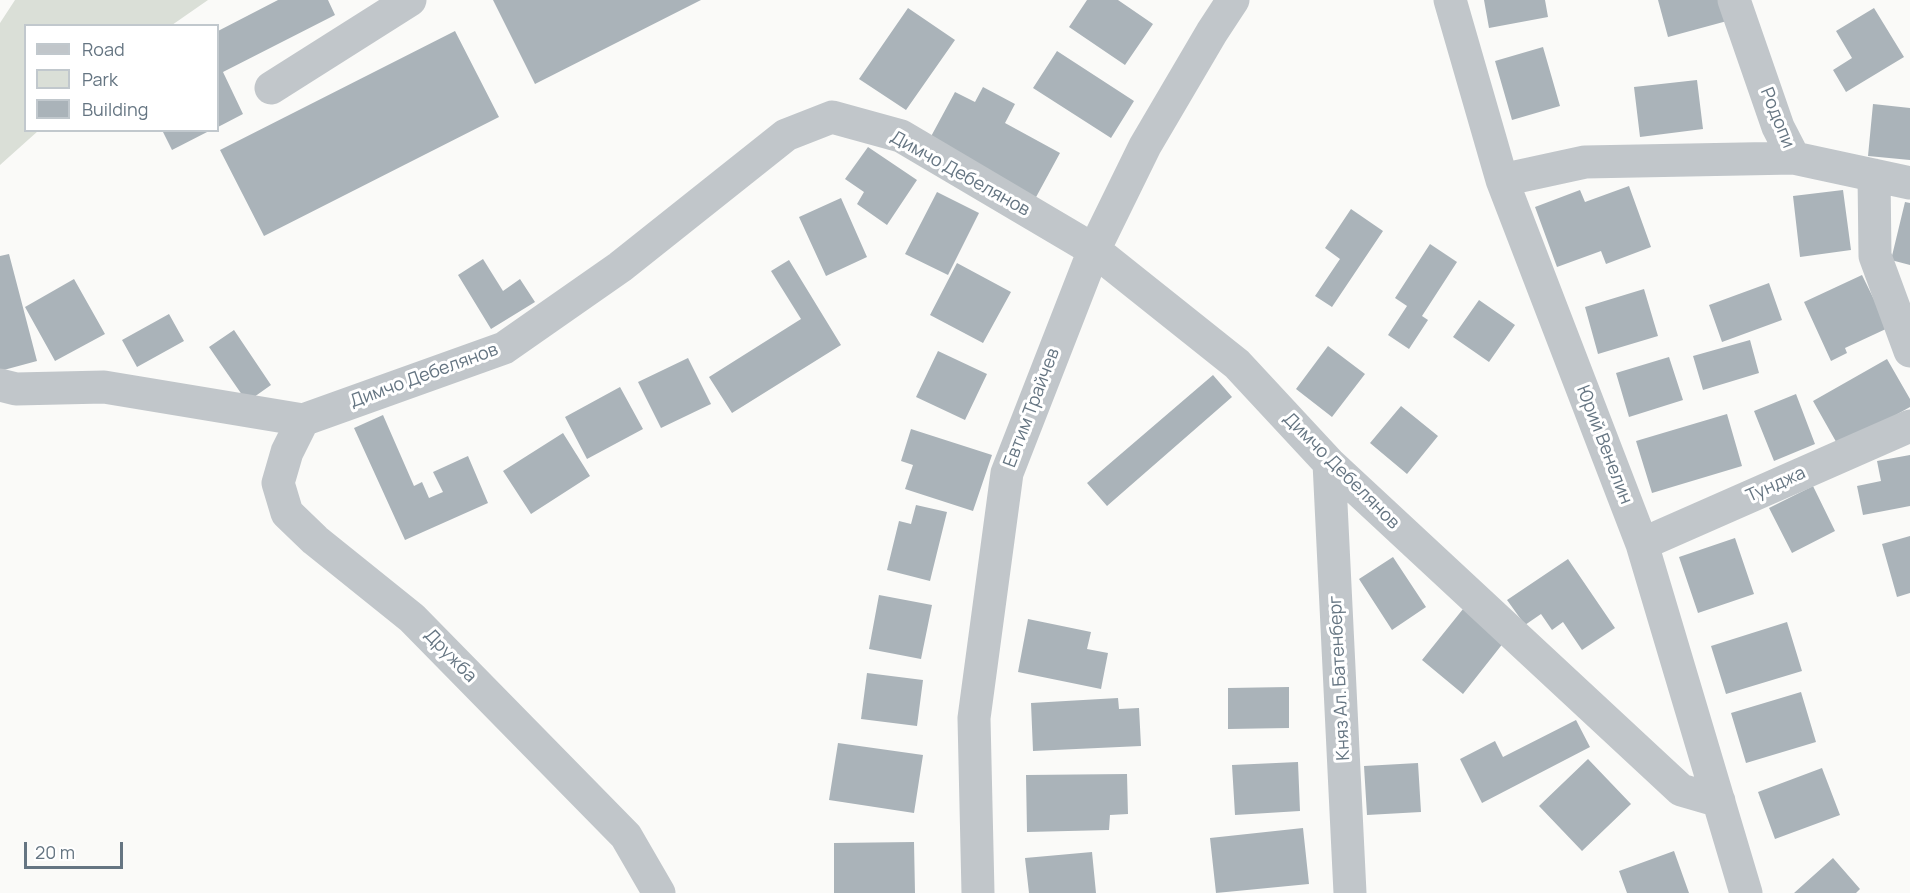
<!DOCTYPE html>
<meta charset="utf-8">
<style>
body{margin:0}
#map{position:relative;width:1910px;height:893px;overflow:hidden;background:#fafaf8;font-family:Manrope,sans-serif}
canvas{display:block}
.legend{position:absolute;left:24px;top:24px;width:195px;height:108px;box-sizing:border-box;background:#fff;border:2px solid #c1c8cd;margin:0;padding:8px 10px;list-style:none;font-size:18px;color:#657582}
.legend li{display:flex;align-items:center;gap:12px;height:30px}
.legend b{width:30px;border:2px solid #c1c8cd}
.scale{position:absolute;left:24px;top:842px;width:99px;height:27px;box-sizing:border-box;border:3px solid #657582;border-top:0;padding-left:8px;font-size:18px;line-height:21px;white-space:nowrap;color:#657582;-webkit-text-stroke:4px #fff;paint-order:stroke}
</style>
<div id="map">
<canvas width="1910" height="893"></canvas>
<ul class="legend">
<li><b style="height:8px;background:#c1c6ca"></b>Road</li>
<li><b style="height:16px;background:#dadfd7"></b>Park</li>
<li><b style="height:16px;background:#aab3b9"></b>Building</li>
</ul>
<div class="scale">20 m</div>
</div>
<script>
const g = document.querySelector('canvas').getContext('2d');
g.lineJoin = 'round';
function paint(path, color) { g.fillStyle = color; g.fill(path, 'evenodd'); }
const shape = rows => new Path2D(rows.map(r => 'M' + r).join(''));
function stroke(path, color, width, dash) { g.strokeStyle = color; g.lineWidth = width; g.lineCap = dash ? 'butt' : 'round'; g.setLineDash(dash || []); g.stroke(path); }
function drawText(font, color, halo, rows, align = 'center') {
  g.font = font + ' Manrope,sans-serif'; g.lineWidth = 6; g.setLineDash([]); g.textBaseline = 'middle'; g.strokeStyle = halo; g.fillStyle = color; for (const [text, x, y, turn = 0] of rows) {
    g.save(); g.translate(x, y); g.rotate((+turn || 0) * Math.PI / 180); g.textAlign = isNaN(turn) ? turn : align; if (halo) g.strokeText(text, 0, 0); g.fillText(text, 0, 0); g.restore();
  }
}
const green = shape([
 [15,0,208,0,172,25,26,26,26,130,38,131,0,165,0,23]
]);
const building = shape([
 [278,0,328,0,335,15,223,72,243,114,218,127,218,31],
 [493,0,701,0,535,84],
 [1087,0,1118,0,1153,24,1125,65,1069,27],
 [1484,0,1545,0,1548,17,1489,28],
 [1658,0,1721,0,1727,21,1668,37],
 [908,8,955,40,906,110,859,79],
 [1874,8,1904,57,1846,92,1833,70,1852,58,1836,31],
 [455,31,499,117,264,236,220,150],
 [1543,47,1560,106,1512,120,1495,61],
 [1057,51,1134,101,1111,138,1033,88],
 [1697,80,1703,129,1640,137,1634,87],
 [983,87,1015,104,1005,123,1060,153,1035,199,928,142,955,92,975,102],
 [1873,104,1910,108,1910,160,1868,156],
 [162,130,211,130,172,150],
 [868,147,917,180,887,225,857,204,864,192,845,179],
 [1629,186,1651,247,1606,264,1601,251,1557,267,1535,207,1580,190,1585,202],
 [1843,190,1851,250,1800,257,1793,196],
 [937,192,979,213,948,275,905,254],
 [841,198,867,257,826,276,799,217],
 [1905,202,1910,203,1910,265,1891,260],
 [1351,209,1383,231,1332,307,1315,296,1340,259,1325,248],
 [1430,244,1457,262,1422,316,1428,320,1409,349,1388,335,1407,306,1395,298],
 [9,254,37,361,0,371,0,256],
 [483,259,503,291,520,279,535,302,491,329,458,275],
 [789,260,841,345,732,413,709,377,801,319,771,271],
 [957,263,1011,292,983,343,930,315],
 [1862,275,1888,328,1845,348,1847,353,1831,361,1804,302],
 [74,279,105,334,55,361,25,307],
 [1769,283,1782,320,1722,342,1709,305],
 [1644,289,1658,336,1598,354,1585,307],
 [1479,300,1515,325,1489,362,1453,337],
 [169,314,184,341,137,367,122,340],
 [234,330,271,385,247,402,209,347],
 [1750,340,1759,373,1703,390,1693,356],
 [1328,346,1365,374,1332,417,1296,389],
 [938,351,987,374,965,420,916,397],
 [1669,357,1683,400,1629,417,1616,373],
 [688,358,711,404,661,428,638,382],
 [1887,359,1910,399,1910,407,1839,447,1813,401],
 [1213,375,1232,397,1107,506,1087,483],
 [620,387,643,429,587,459,565,417],
 [1796,394,1815,444,1774,461,1754,411],
 [1401,406,1438,436,1407,474,1370,443],
 [1727,414,1742,466,1652,493,1636,441],
 [383,415,414,486,422,482,429,498,443,492,433,472,468,456,488,503,405,540,354,428],
 [911,429,992,455,973,511,905,489,913,465,901,461],
 [563,433,590,476,531,514,503,471],
 [1910,455,1910,506,1863,515,1857,486,1881,481,1877,461],
 [1813,486,1835,531,1792,553,1769,508],
 [916,505,947,512,930,581,887,570,899,521,911,524],
 [1910,536,1910,593,1897,597,1882,544],
 [1735,538,1754,594,1698,613,1679,557],
 [1393,557,1426,607,1392,630,1359,579],
 [1568,559,1615,628,1582,650,1563,622,1552,630,1541,614,1525,625,1507,600],
 [879,595,932,605,921,659,869,649],
 [1463,609,1504,642,1463,694,1422,660],
 [1028,619,1091,632,1087,649,1108,653,1101,689,1018,672],
 [1787,622,1802,671,1726,694,1711,646],
 [867,673,923,680,917,726,861,719],
 [1289,687,1289,728,1228,729,1228,688],
 [1801,692,1816,742,1746,763,1731,713],
 [1118,698,1119,709,1139,708,1141,746,1033,751,1031,703],
 [1576,720,1590,747,1482,803,1460,759,1495,741,1503,757],
 [838,743,923,755,914,813,829,800],
 [1588,759,1631,804,1582,851,1539,806],
 [1298,762,1300,811,1235,815,1232,765],
 [1418,763,1421,812,1367,815,1364,766],
 [1822,768,1840,815,1775,839,1758,792],
 [1127,774,1128,814,1110,815,1109,830,1027,832,1026,775],
 [1303,828,1309,884,1216,893,1210,838],
 [914,842,915,893,834,893,834,843],
 [1674,851,1689,893,1627,893,1619,871],
 [1092,852,1096,893,1029,893,1025,858],
 [1833,858,1860,889,1856,893,1794,893]
]);
const minor = shape([
 [1450,0,1502,180,1642,544,1746,893],
 [1734,0,1778,127,1794,158],
 [271,88,410,0],
 [1874,175,1875,256,1910,351],
 [1502,180,1585,162,1794,158,1910,183],
 [0,385,16,389,104,387,303,420,504,348,620,267,786,135,832,117,901,136,1094,250,1237,364,1329,463,1681,790,1719,801],
 [303,420,287,452,278,483,287,513,315,540,412,618,626,836,659,893],
 [1329,463,1350,893],
 [1642,544,1910,426],
 [978,893,974,718,1007,473,1094,250,1145,146,1212,32,1233,0]
]);
const streetNames = [
 ["Родопи",1777,118,68],
 ["Димчо Дебелянов",960,174,29],
 ["Димчо Дебелянов",424,376,-20],
 ["Евтим Трайчев",1032,408,-69],
 ["Юрий Венелин",1604,445,69],
 ["Димчо Дебелянов",1341,471,45],
 ["Тунджа",1776,485,-24],
 ["Дружба",450,656,46],
 ["Княз Ал. Батенберг",1340,678,-93]
];
paint(green, '#dadfd7');
paint(building, '#aab3b9');
stroke(minor, '#c1c6ca', 33);
drawText('18px', '#657582', '#fff', streetNames);
</script>
